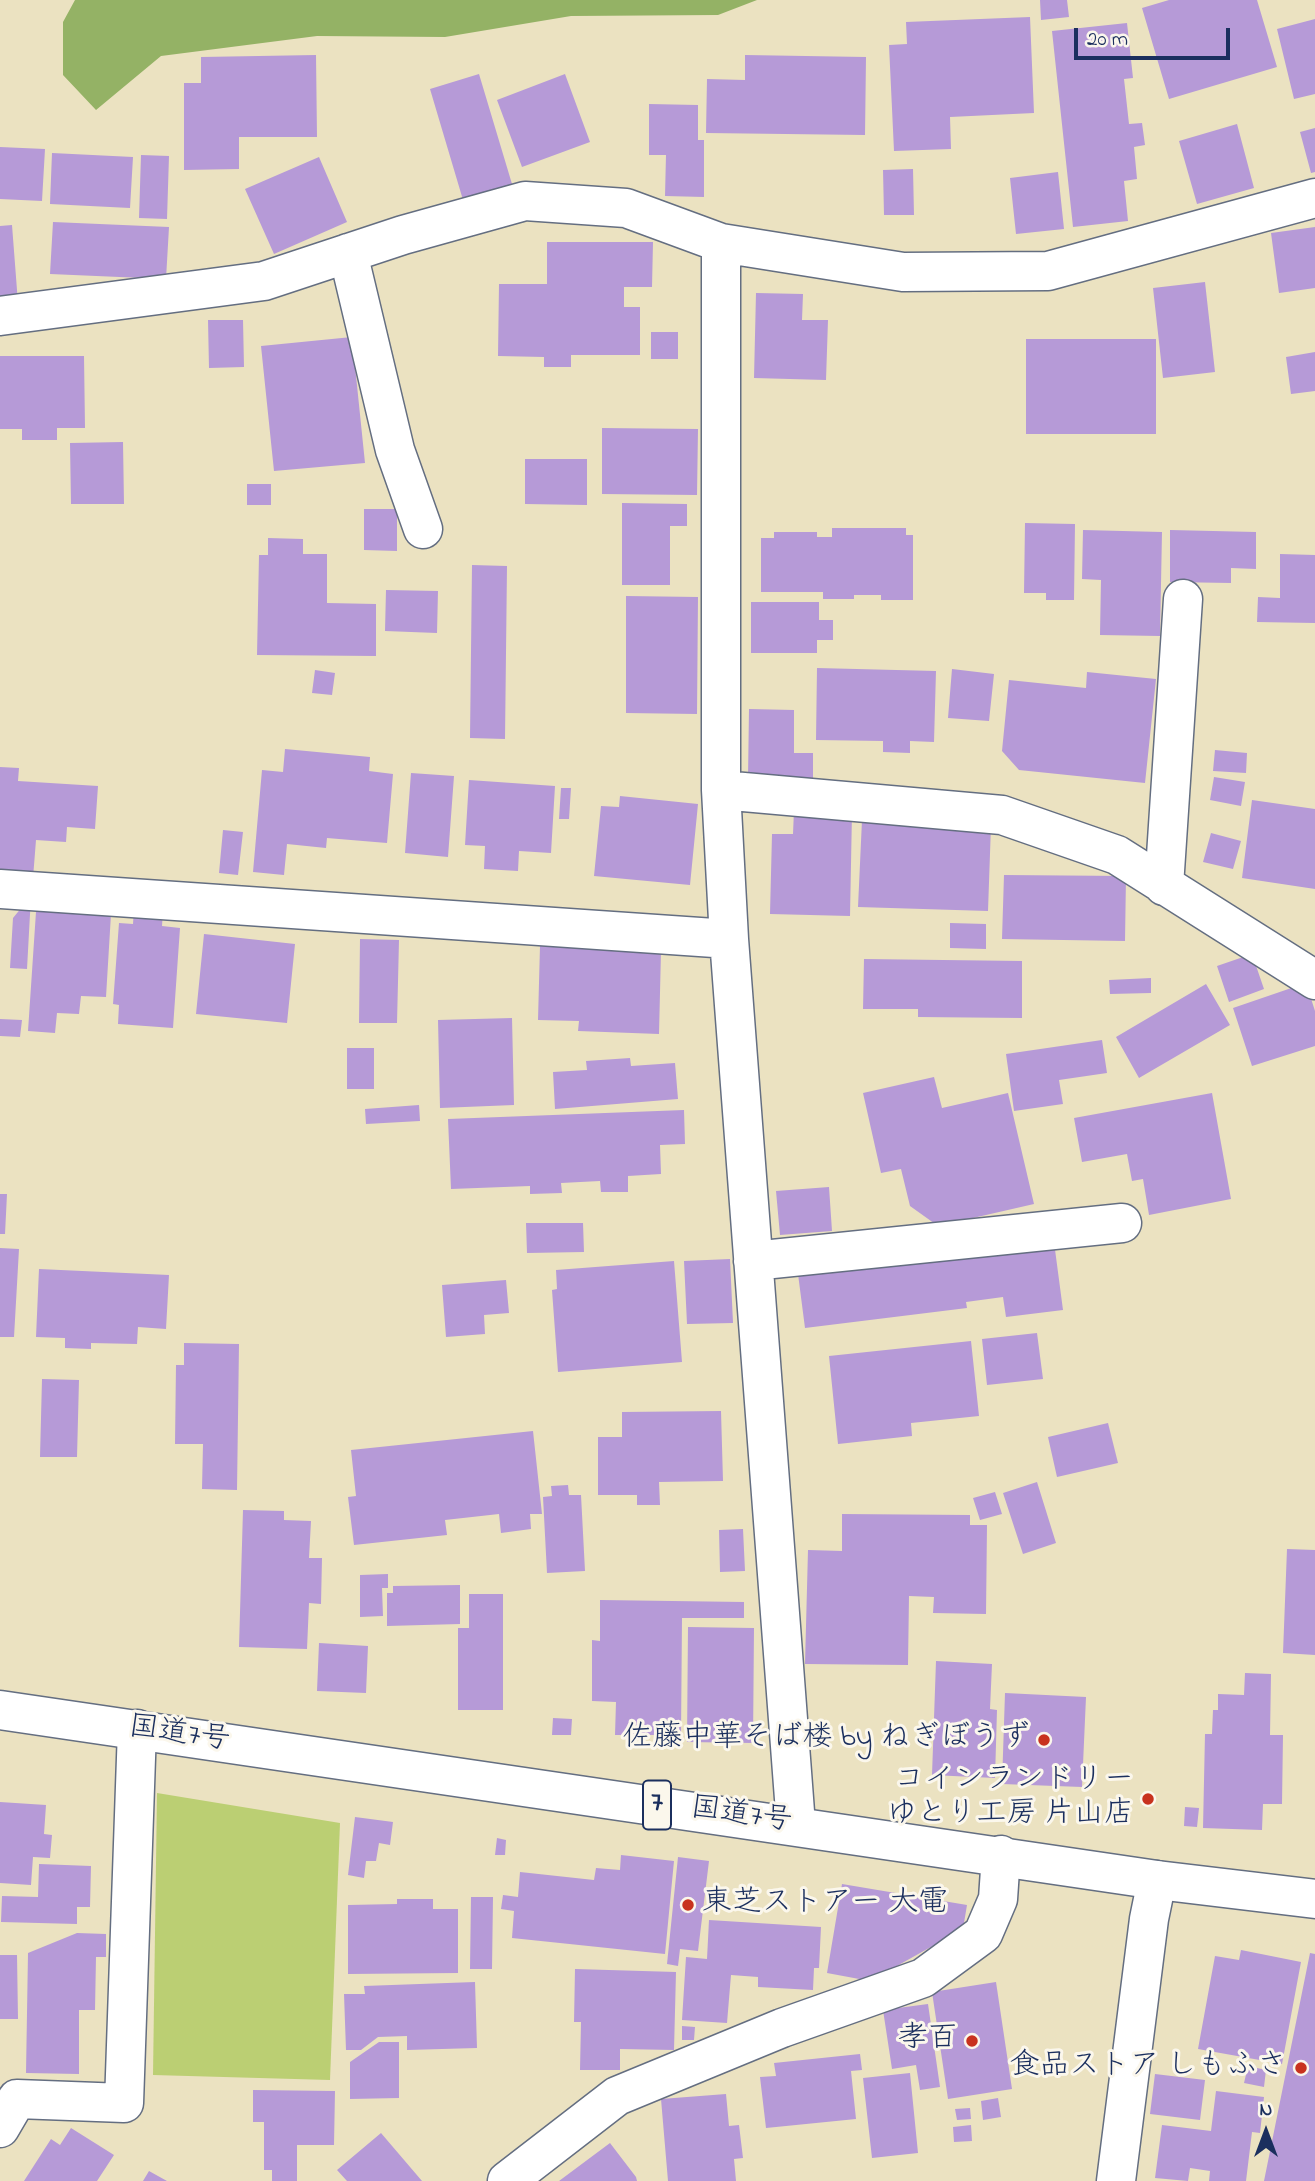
<!DOCTYPE html>
<meta charset="utf-8">
<style>
body{margin:0}
#map{position:relative;width:1315px;height:2181px;overflow:hidden;background:#ebe2c1;font-family:"Indie Flower",sans-serif}
canvas{display:block}
.north{position:absolute;left:1231px;top:2097px;width:70px;height:70px;-webkit-text-stroke:5px #fbf7ec;paint-order:stroke;rotate:0deg;font-size:19px;font-weight:700;line-height:28px;text-align:center;color:#1b2f5e}
.north::after{content:'';display:block;margin:auto;width:24px;height:32px;background:#1b2f5e;clip-path:polygon(50% 0,100% 100%,50% 72%,0 100%)}
.scale{position:absolute;left:1074px;top:28px;width:156px;height:32px;box-sizing:border-box;border:4px solid #1b2f5e;border-top:0;padding-left:9px;font-size:21px;line-height:24px;white-space:nowrap;color:#1b2f5e;-webkit-text-stroke:5px #fbf7ec;paint-order:stroke}
</style>
<div id="map">
<canvas width="1315" height="2181"></canvas>
<div class="north">N</div>
<div class="scale">20 m</div>
</div>
<script>
const g = document.querySelector('canvas').getContext('2d');
g.lineJoin = 'round';
function paint(path, color) { g.fillStyle = color; g.fill(path, 'evenodd'); }
const shape = rows => new Path2D(rows.map(r => 'M' + r).join(''));
function stroke(path, color, width, dash) { g.strokeStyle = color; g.lineWidth = width; g.lineCap = dash ? 'butt' : 'round'; g.setLineDash(dash || []); g.stroke(path); }
function drawText(font, color, halo, rows, align = 'center') {
  g.font = font + ' "Indie Flower","Klee One",sans-serif'; g.lineWidth = 6; g.setLineDash([]); g.textBaseline = 'middle'; g.strokeStyle = halo; g.fillStyle = color; for (const [text, x, y, turn = 0] of rows) {
    g.save(); g.translate(x, y); g.rotate((+turn || 0) * Math.PI / 180); g.textAlign = isNaN(turn) ? turn : align; if (halo) g.strokeText(text, 0, 0); g.fillText(text, 0, 0); g.restore();
  }
}
const green = shape([
 [157,1793,340,1823,330,2080,153,2075]
]);
const forest = shape([
 [75,0,757,0,718,15,571,16,445,37,317,36,161,56,96,110,63,75,63,22]
]);
const building = shape([
 [1040,0,1067,0,1069,17,1041,20],
 [1169,0,1257,0,1277,67,1169,99,1142,8],
 [1030,17,1034,113,950,117,951,149,894,151,889,45,907,44,906,22],
 [1315,19,1315,94,1294,99,1277,29],
 [1127,23,1133,78,1124,79,1129,124,1142,123,1145,145,1134,147,1137,179,1124,181,1128,221,1073,227,1052,31],
 [316,55,317,137,239,137,239,169,184,170,184,83,201,83,201,57],
 [745,55,866,57,865,135,706,133,707,79,745,80],
 [479,74,512,184,463,200,430,89],
 [565,74,590,142,522,167,497,100],
 [649,104,698,105,698,140,704,140,704,197,665,196,666,155,649,155],
 [1237,124,1254,188,1197,204,1179,141],
 [1315,128,1315,172,1311,173,1300,132],
 [0,147,45,149,42,201,0,199],
 [52,153,133,157,130,208,50,204],
 [141,155,169,156,167,219,139,218],
 [319,157,347,222,274,254,245,189],
 [913,169,914,215,884,215,883,170],
 [1058,172,1064,229,1016,234,1010,178],
 [53,222,169,227,166,279,50,274],
 [12,225,18,303,0,305,0,226],
 [1315,227,1315,288,1279,293,1271,233],
 [547,242,653,242,652,287,624,287,624,307,640,307,640,355,571,355,571,367,544,367,544,357,498,356,499,284,547,284],
 [1205,282,1215,372,1163,378,1153,288],
 [756,293,803,294,802,320,828,320,826,380,754,378],
 [208,320,243,320,244,367,209,368],
 [651,332,678,332,678,359,651,359],
 [352,337,365,463,274,471,261,346],
 [1026,339,1156,339,1156,434,1026,434],
 [1315,352,1315,391,1291,394,1286,357],
 [0,356,84,356,85,428,57,428,57,440,22,440,22,429,0,429],
 [602,428,698,429,697,495,602,494],
 [123,442,124,504,71,504,70,443],
 [525,459,587,459,587,505,525,504],
 [247,484,271,484,271,505,247,505],
 [622,503,687,504,687,526,670,526,670,585,622,585],
 [364,509,397,509,397,551,364,550],
 [1025,523,1075,524,1074,600,1046,600,1046,593,1024,593],
 [832,528,906,528,906,535,913,535,913,600,881,600,881,595,854,595,854,599,823,599,823,592,761,592,761,538,774,538,774,532,817,532,817,537,832,537],
 [1083,530,1162,532,1160,636,1100,635,1101,580,1082,579],
 [1170,530,1256,532,1256,569,1231,568,1231,583,1170,582],
 [268,538,303,539,303,554,327,554,327,603,376,604,376,656,257,655,259,555,268,555],
 [1280,554,1315,555,1315,623,1257,622,1258,597,1280,598],
 [472,565,507,566,505,739,470,738],
 [386,590,438,591,437,633,385,631],
 [626,596,698,597,697,714,626,713],
 [751,602,819,602,819,620,833,620,833,640,817,640,817,653,751,653],
 [817,668,936,671,934,742,910,741,910,753,883,752,883,741,816,740],
 [952,669,994,674,989,721,948,718],
 [315,670,335,673,332,695,312,693],
 [1087,672,1156,679,1145,783,1019,770,1002,751,1009,680,1086,688],
 [749,709,794,710,794,753,813,753,813,778,748,778],
 [285,749,370,757,369,771,393,774,387,843,327,838,326,848,287,844,284,875,253,872,262,770,283,772],
 [1215,750,1247,753,1246,773,1213,771],
 [0,767,19,768,18,781,98,786,95,829,67,827,66,842,36,840,33,878,0,876],
 [411,773,454,776,448,857,405,853],
 [1214,777,1245,782,1241,806,1210,800],
 [469,780,555,786,551,853,519,851,518,871,484,869,485,846,465,845],
 [561,788,571,788,569,819,559,819],
 [620,796,698,804,690,885,594,876,601,806,619,807],
 [1252,800,1315,809,1315,889,1242,878],
 [794,810,852,812,850,916,770,914,772,834,793,834],
 [862,820,991,825,988,911,858,907],
 [223,830,243,832,238,875,219,873],
 [1211,833,1241,841,1233,869,1203,862],
 [1004,875,1126,876,1125,941,1002,939],
 [31,896,27,969,10,968,13,918],
 [37,897,111,914,106,997,81,996,79,1014,57,1013,55,1033,28,1031],
 [134,908,163,910,162,926,180,928,173,1028,118,1024,119,1005,113,1004,119,923,133,924],
 [950,923,986,924,986,949,950,948],
 [204,934,295,944,287,1023,196,1014],
 [360,939,399,940,397,1023,359,1023],
 [540,946,661,951,659,1034,578,1031,579,1021,538,1020],
 [1252,954,1264,989,1229,1002,1217,966],
 [864,959,1022,961,1022,1018,918,1017,918,1009,863,1009],
 [1151,978,1151,993,1110,994,1109,980],
 [1306,983,1315,1011,1315,1046,1252,1066,1233,1008],
 [1206,984,1230,1025,1139,1078,1116,1037],
 [512,1018,514,1105,440,1108,438,1020],
 [0,1019,22,1020,20,1037,0,1036],
 [1102,1040,1107,1073,1059,1080,1063,1104,1014,1111,1006,1054],
 [347,1048,374,1048,374,1089,347,1089],
 [630,1058,631,1066,675,1063,678,1099,555,1109,553,1072,587,1070,586,1061],
 [934,1077,942,1108,1008,1093,1034,1204,938,1226,910,1206,901,1169,881,1173,863,1093],
 [1212,1093,1231,1199,1149,1215,1143,1179,1132,1181,1127,1154,1082,1162,1074,1118],
 [419,1105,420,1121,366,1124,365,1109],
 [684,1110,685,1144,660,1145,661,1174,628,1176,628,1192,601,1192,600,1181,561,1183,562,1193,530,1194,530,1186,451,1189,448,1119],
 [829,1187,832,1231,780,1235,776,1191],
 [0,1194,7,1194,5,1234,0,1234],
 [526,1223,583,1223,584,1252,527,1253],
 [1054,1242,1063,1310,1006,1317,1003,1297,966,1302,967,1308,805,1328,798,1274],
 [0,1248,19,1249,14,1337,0,1337],
 [730,1259,733,1323,687,1324,684,1261],
 [674,1261,682,1362,558,1372,552,1290,557,1289,556,1270],
 [39,1269,169,1275,166,1329,138,1327,137,1344,91,1343,91,1349,65,1348,65,1338,36,1337],
 [506,1280,509,1313,484,1315,485,1334,446,1337,442,1285],
 [1037,1333,1043,1379,987,1385,982,1339],
 [971,1341,979,1416,911,1423,912,1436,838,1444,829,1356],
 [184,1343,239,1344,237,1490,202,1489,203,1444,175,1444,176,1365,184,1365],
 [42,1379,79,1380,77,1457,40,1457],
 [721,1411,723,1481,659,1482,660,1505,637,1505,637,1495,598,1495,598,1437,622,1437,622,1412],
 [1108,1423,1118,1463,1057,1477,1048,1437],
 [533,1431,542,1514,530,1514,531,1529,501,1533,499,1514,445,1520,447,1535,354,1545,348,1497,356,1496,351,1450],
 [1037,1482,1056,1543,1023,1554,1003,1493],
 [568,1485,569,1495,581,1495,585,1571,547,1573,543,1497,552,1496,551,1486],
 [995,1492,1002,1514,980,1520,973,1498],
 [243,1510,284,1511,284,1520,311,1521,309,1558,322,1558,321,1604,309,1603,307,1649,239,1647],
 [842,1514,970,1515,970,1525,987,1525,986,1614,933,1613,934,1597,909,1596,908,1665,805,1664,808,1550,842,1551],
 [743,1529,745,1571,720,1572,719,1530],
 [1287,1549,1315,1550,1315,1655,1283,1653],
 [388,1574,388,1588,382,1588,383,1616,360,1617,360,1575],
 [460,1585,460,1624,387,1626,387,1593,393,1593,393,1586],
 [469,1594,503,1594,503,1710,458,1710,458,1628,469,1628],
 [600,1600,744,1602,744,1618,682,1618,681,1735,615,1735,616,1702,592,1701,592,1640,600,1641],
 [688,1627,754,1628,753,1743,687,1742],
 [319,1643,368,1646,366,1693,317,1691],
 [936,1661,992,1664,990,1709,997,1710,995,1778,932,1775],
 [1245,1673,1271,1674,1270,1735,1283,1735,1282,1804,1263,1804,1262,1830,1203,1828,1205,1734,1212,1734,1213,1710,1218,1710,1218,1694,1244,1695],
 [1005,1693,1086,1697,1082,1787,1002,1784],
 [553,1718,572,1719,571,1735,552,1735],
 [0,1802,46,1805,44,1834,52,1835,50,1858,33,1857,31,1885,0,1883],
 [1185,1807,1199,1808,1197,1827,1184,1826],
 [355,1817,393,1822,390,1845,379,1843,376,1861,366,1861,364,1878,348,1875],
 [497,1838,506,1840,505,1855,495,1855],
 [621,1855,674,1861,665,1954,512,1938,514,1911,501,1909,503,1895,518,1897,520,1872,594,1880,596,1868,620,1870],
 [678,1857,709,1861,698,1951,680,1949,678,1966,667,1964],
 [39,1864,91,1866,90,1907,77,1907,77,1924,1,1922,2,1896,38,1897],
 [842,1884,967,1905,963,1929,870,1981,827,1973],
 [471,1897,493,1897,492,1969,470,1969],
 [397,1899,433,1899,433,1909,458,1909,458,1973,348,1974,348,1905,397,1904],
 [709,1920,821,1927,819,1968,814,1968,813,1990,758,1987,758,1977,731,1975,727,2023,682,2020,686,1957,707,1959],
 [77,1933,106,1934,106,1957,96,1957,95,2010,79,2010,79,2074,26,2073,28,1953],
 [1241,1950,1301,1962,1282,2064,1198,2049,1215,1956,1239,1960],
 [1310,1953,1315,1954,1315,2181,1264,2181],
 [0,1955,17,1955,18,2019,0,2019],
 [575,1969,676,1972,674,2050,620,2049,620,2070,580,2070,581,2022,574,2022],
 [475,1982,477,2048,407,2050,407,2036,378,2037,361,2050,346,2050,344,1994,365,1994,364,1986],
 [996,1982,1012,2089,948,2099,932,1992],
 [928,2004,940,2087,920,2090,916,2065,892,2069,883,2010],
 [682,2026,695,2027,694,2040,682,2040],
 [379,2042,399,2042,399,2098,350,2099,350,2062],
 [860,2054,862,2070,851,2071,856,2119,766,2128,760,2077,776,2076,774,2063],
 [1248,2066,1266,2070,1264,2087,1244,2083],
 [910,2073,918,2153,872,2158,863,2078],
 [1155,2074,1205,2080,1200,2120,1150,2114],
 [253,2090,335,2091,334,2145,297,2145,297,2181,272,2181,272,2170,264,2170,264,2122,253,2122],
 [1216,2091,1264,2097,1260,2133,1252,2132,1246,2181,1209,2181,1210,2171,1190,2168,1188,2181,1155,2178,1162,2125,1211,2131],
 [726,2094,729,2126,739,2125,743,2158,734,2159,736,2181,668,2181,661,2099],
 [998,2098,1001,2117,983,2120,981,2101],
 [970,2108,971,2119,957,2120,955,2109],
 [971,2125,972,2141,954,2142,953,2127],
 [71,2128,114,2155,97,2181,24,2181,51,2139,60,2145],
 [381,2133,422,2181,347,2181,337,2170],
 [610,2143,636,2177,637,2181,559,2181],
 [149,2171,167,2181,143,2181]
]);
const minor = shape([
 [721,243,721,790,729,939,796,1825],
 [348,253,395,450,423,529],
 [0,316,264,281,403,235,525,201,626,208,721,243,903,272,1048,271,1315,198],
 [721,790,1002,815,1117,855,1315,980],
 [1164,886,1183,599],
 [0,889,729,939],
 [753,1261,1122,1223],
 [0,2128,17,2099,124,2103,137,1729],
 [507,2181,617,2096,782,2028,923,1978,983,1934,998,1899,1001,1855],
 [1116,2181,1149,1919,1157,1880]
]);
const trunk = shape([
 [0,1710,1157,1880,1315,1899]
]);
const markers = [
 [1044,1740,7,"#c8321e"],
 [1148,1799,7,"#c8321e"],
 [688,1905,7,"#c8321e"],
 [972,2041,7,"#c8321e"],
 [1301,2068,7,"#c8321e"]
];
const shields = [
 [657,1805,28]
];
const shieldNames = [
 ["7",657,1805]
];
const streetNames = [
 ["国道7号",179,1736,8],
 ["国道7号",741,1817,8]
];
const poiNames = [
 ["佐藤中華そば楼 by ねぎぼうず",1030,1740],
 ["コインランドリー",1134,1782],
 ["ゆとり工房 片山店",1134,1816],
 ["東芝ストアー 大電",702,1905,"left"],
 ["孝百",958,2041],
 ["食品ストア しもふさ",1287,2068]
];
paint(green, '#bbcf73');
paint(forest, '#94b265');
paint(building, '#b69ad7');
stroke(minor, '#646e81', 41);
stroke(trunk, '#646e81', 41);
stroke(minor, '#fff', 38);
stroke(trunk, '#fff', 38);
for (const [x, y, r, color] of markers) { const dot = new Path2D(); dot.arc(x, y, r, 0, 2 * Math.PI); g.fillStyle = color; g.fill(dot); stroke(dot, '#fbf7ec', 2.5); }
for (const [x, y, w] of shields) { const box = new Path2D(); box.roundRect(x - w / 2, y - 24.5, w, 49, 5); g.fillStyle = '#fbf7ec'; g.fill(box); stroke(box, '#1b2f5e', 2); }
drawText('bold 28px', '#1b2f5e', null, shieldNames);
drawText('30px', '#1b2f5e', '#fbf7ec', streetNames);
drawText('30px', '#1b2f5e', '#fbf7ec', poiNames, 'right');
</script>
